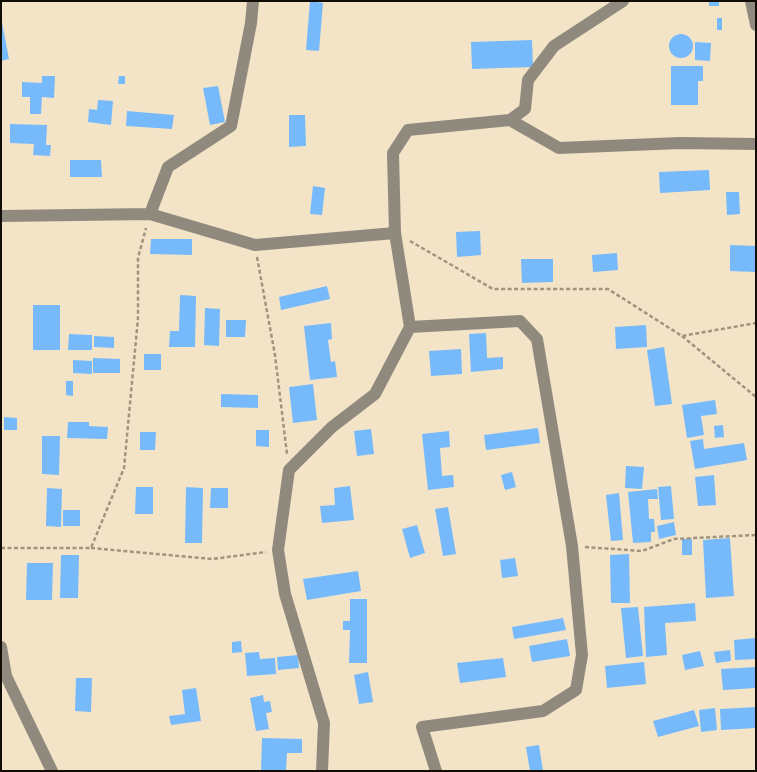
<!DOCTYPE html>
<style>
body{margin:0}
#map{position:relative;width:757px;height:772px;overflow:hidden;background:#f4e4c7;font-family:Raleway,sans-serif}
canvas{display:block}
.frame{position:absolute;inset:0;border:2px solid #110c04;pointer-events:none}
</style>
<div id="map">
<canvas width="757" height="772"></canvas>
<div class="frame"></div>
</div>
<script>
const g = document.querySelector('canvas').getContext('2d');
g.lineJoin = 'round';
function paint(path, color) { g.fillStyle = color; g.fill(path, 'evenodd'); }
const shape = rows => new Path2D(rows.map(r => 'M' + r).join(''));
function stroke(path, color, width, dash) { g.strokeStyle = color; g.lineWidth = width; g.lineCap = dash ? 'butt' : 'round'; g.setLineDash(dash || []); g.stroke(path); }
const building = shape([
 [310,1,323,3,319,51,306,50],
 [709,1,719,1,719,6,709,6],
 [1,17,9,59,1,61],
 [717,18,722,18,722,30,717,30],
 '669 46a12 12 0 1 1 24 0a12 12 0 1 1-24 0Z',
 [532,40,533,67,472,69,471,42],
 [695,42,711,43,710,61,695,60],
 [671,66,703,66,703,81,698,81,698,105,671,105],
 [42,76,55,76,54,98,42,97,41,114,30,114,30,97,22,97,22,82,42,83],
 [119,76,125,76,125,84,118,84],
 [218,86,225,122,210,125,203,88],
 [98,100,113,101,111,125,88,122,89,109,97,110],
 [127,111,174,115,172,129,126,126],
 [289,115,305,115,306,146,289,147],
 [10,124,47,125,46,145,51,145,50,156,33,155,34,144,10,143],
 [70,160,101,160,102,177,70,177],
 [709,170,710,190,660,193,659,172],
 [313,186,325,188,322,215,310,214],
 [726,192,739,192,740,214,727,215],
 [480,231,481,255,457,257,456,232],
 [151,239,192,239,192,255,150,254],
 [730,245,756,246,756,272,730,271],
 [617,253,618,270,593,272,592,255],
 [521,259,553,259,553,282,522,283],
 [327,286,330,299,281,310,279,297],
 [180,295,196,296,195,347,169,347,170,331,179,331],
 [33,305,60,305,60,350,33,350],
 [205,308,220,309,219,346,204,345],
 [226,320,246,320,245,337,226,337],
 [331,323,332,339,328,340,331,362,335,361,337,377,310,380,304,326],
 [646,325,647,347,616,349,615,327],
 [486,333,487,358,503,357,503,369,471,372,469,334],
 [69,334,92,335,92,350,68,350],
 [94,336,114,337,114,348,94,347],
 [664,347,672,404,655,406,647,350],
 [461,349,462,374,431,376,429,351],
 [144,354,161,354,161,370,144,370],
 [93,358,120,359,120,373,93,373],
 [73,360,92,361,92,374,73,373],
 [66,381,73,381,73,396,66,395],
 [313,384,317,420,293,423,289,387],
 [221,394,258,395,258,408,221,407],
 [715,400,717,414,701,416,704,435,687,438,682,405],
 [4,417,17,418,17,430,4,430],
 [68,422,89,422,89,426,108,427,107,439,67,438],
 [723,425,724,437,715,438,714,426],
 [538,428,540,443,486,450,484,435],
 [371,429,374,454,357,456,354,431],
 [256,430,269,430,269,447,256,446],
 [449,431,450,447,440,448,442,476,453,475,454,487,428,490,422,434],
 [140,432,156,432,155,450,140,450],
 [42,436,60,436,59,475,42,474],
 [703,439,704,449,744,443,747,460,695,469,690,441],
 [626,466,644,467,642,489,625,488],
 [512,472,516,487,505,490,501,475],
 [714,475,716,505,698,506,695,477],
 [350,486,354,520,322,523,320,506,335,505,334,488],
 [671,486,674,519,661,520,658,487],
 [136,487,153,487,153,514,135,514],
 [186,487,203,488,202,543,185,543],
 [47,488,62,489,61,527,46,526],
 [211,488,228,488,228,508,210,508],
 [657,489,658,499,648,499,649,519,654,519,655,532,651,532,651,542,633,543,628,492],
 [619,493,623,540,611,541,606,495],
 [448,507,456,554,443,556,435,509],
 [63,510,80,510,80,526,63,526],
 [674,522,676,535,659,539,657,526],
 [417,525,425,553,410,558,402,529],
 [730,538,734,596,706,598,703,540],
 [682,539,692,539,692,555,682,555],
 [629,554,630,603,611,603,610,555],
 [61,555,79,555,78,598,60,598],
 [515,558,518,576,502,578,500,560],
 [27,563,53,563,52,600,26,600],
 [358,571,361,591,307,600,303,579],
 [350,599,367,599,367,663,349,663,350,630,343,630,343,621,350,621],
 [695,603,696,621,665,623,667,655,646,657,644,607],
 [638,607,643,656,626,658,621,608],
 [563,618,566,630,514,639,512,627],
 [756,638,756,659,735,660,734,640],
 [567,639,570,656,532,662,529,646],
 [241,641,242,652,232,653,232,642],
 [730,650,731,661,716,663,714,652],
 [700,651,704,666,685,670,682,655],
 [259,652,260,659,275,658,276,674,247,676,245,653],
 [298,655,299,668,278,670,277,657],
 [503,658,506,677,460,683,457,663],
 [644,662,646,684,607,688,605,666],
 [756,667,756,688,723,690,721,669],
 [368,672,373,702,359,704,354,675],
 [76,678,92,678,91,712,75,711],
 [196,688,201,721,171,725,169,716,185,714,182,690],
 [263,695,264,702,270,701,272,712,266,713,269,729,256,731,250,698],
 [756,707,756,728,721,730,720,709],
 [715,708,717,730,701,732,699,710],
 [694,710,699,726,658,737,653,721],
 [262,738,302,739,302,753,287,753,286,771,261,771],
 [539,745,543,771,530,771,526,747]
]);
const path = shape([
 [410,241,493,289,608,289,682,336,756,323],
 [257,257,275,355,287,454],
 [682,336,756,397],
 [585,547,642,551,674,539,756,535],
 [1,548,91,548,124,468,138,318,138,258,146,228],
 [91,548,212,559,266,552]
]);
const minor = shape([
 [751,1,756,25],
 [510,120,559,148,680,143,756,144],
 [150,214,168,167,231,126,251,23,253,1],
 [1,216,150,214,255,245,395,233],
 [410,327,520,321,537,339,572,546,582,655,576,690,543,711,422,727,436,771],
 [1,647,6,676,52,771],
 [322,771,324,723,285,594,278,550,289,470,332,427,375,394,410,327,395,233,393,153,408,130,510,120,525,109,528,80,554,46,623,1]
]);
paint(building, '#76bafb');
stroke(path, '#a0947f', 2.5, [4, 2.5]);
stroke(minor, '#908a7e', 12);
</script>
